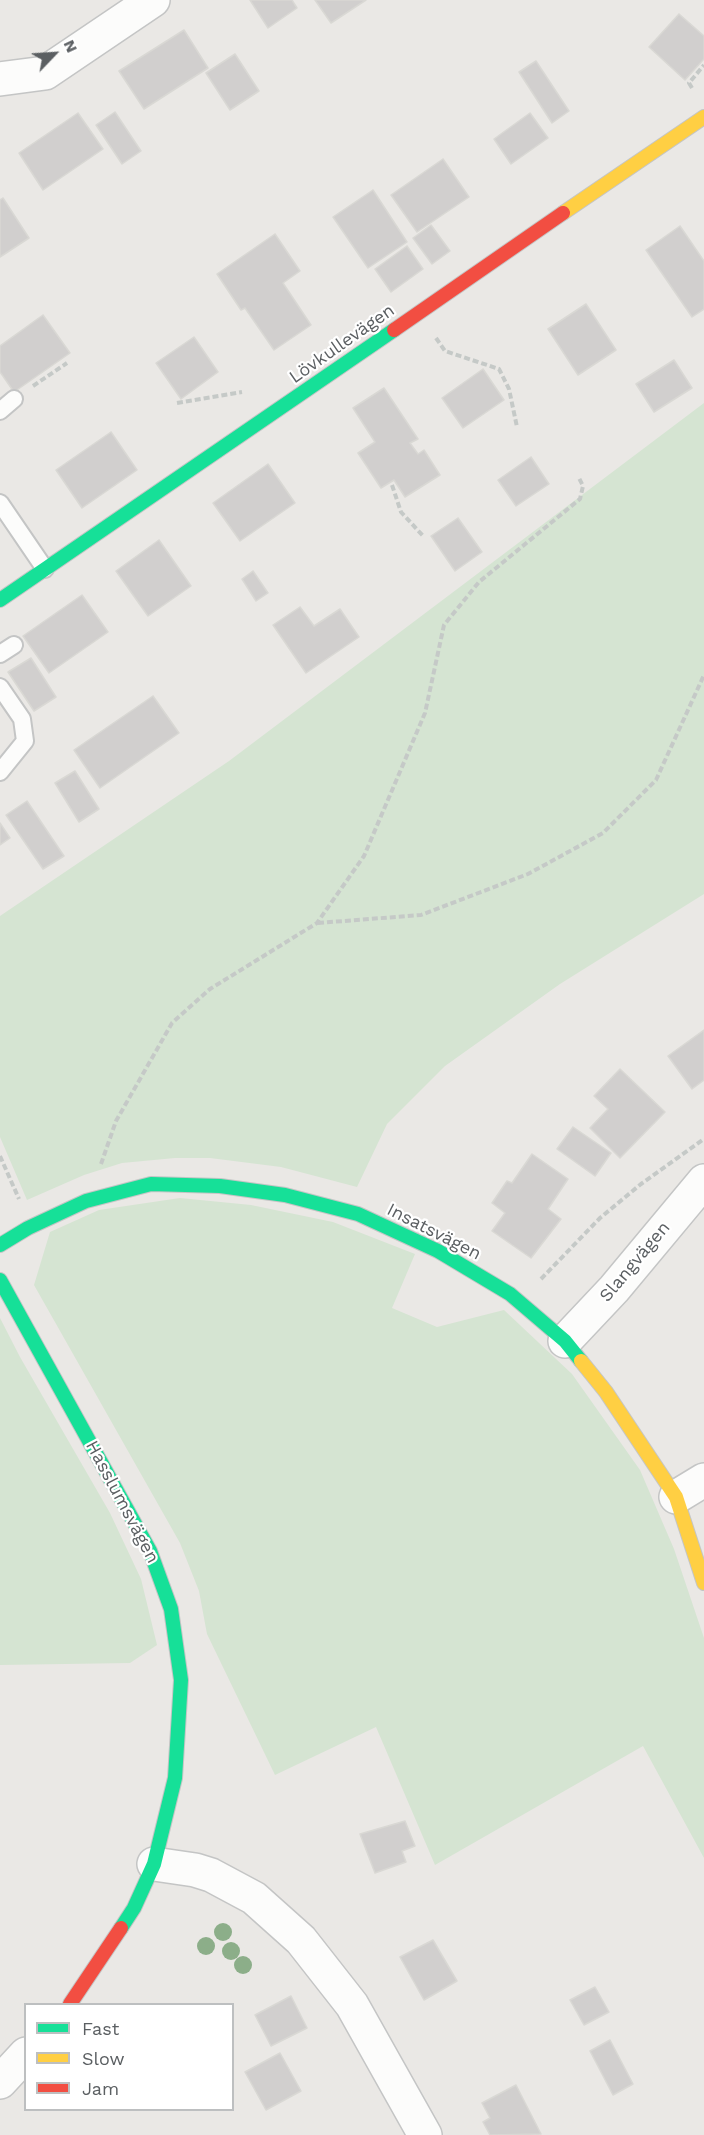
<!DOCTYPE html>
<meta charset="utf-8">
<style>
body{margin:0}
#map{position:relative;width:704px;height:2135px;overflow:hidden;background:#eae8e5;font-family:"Work Sans",sans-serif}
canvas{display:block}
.legend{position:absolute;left:24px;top:2003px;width:210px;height:108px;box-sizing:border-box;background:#fff;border:2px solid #bdbfc0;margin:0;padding:8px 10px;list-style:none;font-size:18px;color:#5b5f62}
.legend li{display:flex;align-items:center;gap:12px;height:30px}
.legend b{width:30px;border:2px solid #bdbfc0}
.north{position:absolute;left:24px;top:24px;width:60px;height:60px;-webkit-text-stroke:4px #fff;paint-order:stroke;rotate:65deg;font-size:16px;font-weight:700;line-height:24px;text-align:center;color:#5b5f62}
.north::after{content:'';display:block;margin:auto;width:21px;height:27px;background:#5b5f62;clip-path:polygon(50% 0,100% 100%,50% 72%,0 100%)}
</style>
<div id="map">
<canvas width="704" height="2135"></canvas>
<ul class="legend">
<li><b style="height:8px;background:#16e098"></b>Fast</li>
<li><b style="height:8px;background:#ffcf43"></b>Slow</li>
<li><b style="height:8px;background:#f24e42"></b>Jam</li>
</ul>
<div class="north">N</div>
</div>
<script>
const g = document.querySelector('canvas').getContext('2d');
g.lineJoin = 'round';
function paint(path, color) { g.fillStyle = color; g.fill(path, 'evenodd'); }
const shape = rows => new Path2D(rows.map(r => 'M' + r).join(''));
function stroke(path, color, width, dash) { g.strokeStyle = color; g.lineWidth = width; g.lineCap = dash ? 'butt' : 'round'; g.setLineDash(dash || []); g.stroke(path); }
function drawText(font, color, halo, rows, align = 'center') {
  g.font = font + ' "Work Sans",sans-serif'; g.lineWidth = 4.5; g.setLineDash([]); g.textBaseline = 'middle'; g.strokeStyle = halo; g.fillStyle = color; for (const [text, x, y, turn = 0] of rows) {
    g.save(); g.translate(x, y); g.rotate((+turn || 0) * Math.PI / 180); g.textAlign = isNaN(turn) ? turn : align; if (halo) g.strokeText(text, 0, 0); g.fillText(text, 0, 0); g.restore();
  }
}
const green = shape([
 [704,403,704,894,560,984,445,1066,387,1124,357,1187,281,1167,210,1158,175,1158,122,1163,84,1175,27,1200,0,1137,0,916,229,761],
 [180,1198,251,1205,333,1222,415,1254,392,1308,437,1327,504,1310,572,1374,640,1470,674,1549,704,1638,704,1858,643,1746,435,1865,376,1727,275,1775,207,1634,199,1591,180,1543,34,1285,50,1232,99,1210],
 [0,1318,20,1357,110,1513,141,1579,157,1645,130,1663,0,1665]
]);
const building = shape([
 [250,0,292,0,297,8,268,28,250,0],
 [315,0,366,0,331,23,315,0],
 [679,14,704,36,704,59,685,80,649,47,679,14],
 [184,30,208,68,144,109,119,71,184,30],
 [235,54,259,91,230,110,206,73,235,54],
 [536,61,569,111,552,123,519,72,536,61],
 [115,112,141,151,122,164,96,125,115,112],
 [78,113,103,149,43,190,19,153,78,113],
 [530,113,548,138,511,164,494,139,530,113],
 [443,159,469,197,417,232,391,195,443,159],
 [373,190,407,242,368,268,333,217,373,190],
 [3,198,29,238,0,257,0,200,3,198],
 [431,225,450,251,432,264,413,238,431,225],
 [680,226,704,261,704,309,692,317,646,250,680,226],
 [275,234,300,271,283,283,311,325,274,350,245,308,241,310,217,274,275,234],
 [407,246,423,269,391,292,375,269,407,246],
 [586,304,616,350,578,375,548,329,586,304],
 [43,315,70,353,14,392,0,372,0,346,43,315],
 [194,337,218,372,181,399,156,363,194,337],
 [674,360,692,388,654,412,636,384,674,360],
 [483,369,504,400,463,428,442,398,483,369],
 [384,388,418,439,410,443,418,454,424,450,440,475,405,497,394,480,381,488,358,453,375,442,353,408,384,388],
 [111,432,137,470,82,508,56,470,111,432],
 [531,457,549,484,516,506,498,480,531,457],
 [268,464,295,503,240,541,213,503,268,464],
 [458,518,482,552,455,571,431,536,458,518],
 [159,540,191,586,148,616,116,571,159,540],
 [253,571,268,593,256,601,242,579,253,571],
 [82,595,108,632,49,673,23,636,82,595],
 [300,607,314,626,340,609,359,637,306,673,273,625,300,607],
 [31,658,56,697,34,711,8,672,31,658],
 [153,696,179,733,100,788,74,750,153,696],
 [75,771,99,809,79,822,55,783,75,771],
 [27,801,64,856,43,869,6,815,27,801],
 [0,823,10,838,0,845,0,823],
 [704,1030,704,1080,692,1089,668,1056,704,1030],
 [620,1069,665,1112,620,1158,590,1128,608,1109,594,1096,620,1069],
 [573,1127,611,1153,595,1176,557,1149,573,1127],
 [532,1154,568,1179,548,1209,561,1219,531,1258,492,1231,505,1213,492,1203,507,1181,512,1183,532,1154],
 [405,1821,415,1846,402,1851,406,1862,375,1873,360,1834,405,1821],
 [433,1940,457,1981,424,2000,400,1957,433,1940],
 [595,1987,609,2012,584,2025,570,2000,595,1987],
 [291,1996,307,2028,271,2046,255,2015,291,1996],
 [610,2040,633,2084,613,2095,590,2051,610,2040],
 [280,2053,301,2091,266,2110,245,2072,280,2053],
 [516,2085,541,2134,490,2135,483,2122,490,2118,482,2103,516,2085]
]);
const path = shape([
 [692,88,689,83,704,65],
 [436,338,445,351,499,369,509,389,517,427],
 [33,386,67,363],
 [177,403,242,392],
 [392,485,401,512,424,537],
 [318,923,421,915,528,874,603,833,656,780,704,675],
 [0,1156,19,1199],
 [101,1164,116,1121,172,1023,210,989,317,923,364,856,425,713,444,625,479,582,580,499,583,486,579,478],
 [541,1279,600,1218,641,1184,704,1139]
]);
const lane = shape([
 [0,411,14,399],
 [0,503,45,569],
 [0,654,14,645],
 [0,687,22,719,25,741,0,772]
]);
const street = shape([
 [0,79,45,73,153,0],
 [565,1341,614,1289,704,1181],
 [676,1497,704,1480],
 [154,1864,195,1870,211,1875,254,1898,301,1940,352,2005,425,2135],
 [0,2082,26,2054]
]);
const fast = shape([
 [0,600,394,330],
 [0,1245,28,1228,86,1201,151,1184,220,1186,285,1195,358,1214,438,1251,510,1294,565,1341,581,1361],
 [0,1280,150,1551,171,1609,181,1680,175,1778,154,1864,134,1908,121,1928]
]);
const slow = shape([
 [563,213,704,117],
 [581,1361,606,1392,676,1497,704,1583]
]);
const jam = shape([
 [394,330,563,213],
 [70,2004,121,1928]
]);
const trees = [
 [223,1932],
 [206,1946],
 [231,1951],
 [243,1965]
];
const streetNames = [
 ["Lövkullevägen",342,344,-35],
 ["Insatsvägen",434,1232,27],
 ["Slangvägen",635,1262,-50],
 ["Hasslumsvägen",122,1502,62]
];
paint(green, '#d5e4d2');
paint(building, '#d1cfce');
stroke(building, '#d9d8d4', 1.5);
stroke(lane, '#c4c5c5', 20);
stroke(street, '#c4c5c5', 36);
stroke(fast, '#c4c5c5', 16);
stroke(slow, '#c4c5c5', 16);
stroke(jam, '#c4c5c5', 16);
stroke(path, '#c5c9c7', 4, [6, 3]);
stroke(lane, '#fcfcfb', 16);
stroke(street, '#fcfcfb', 33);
stroke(fast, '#16e098', 14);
stroke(slow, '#ffcf43', 14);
stroke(jam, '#f24e42', 14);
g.fillStyle = '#8cae89';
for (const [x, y] of trees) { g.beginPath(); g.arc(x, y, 9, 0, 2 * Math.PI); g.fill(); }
drawText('18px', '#5b5f62', '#fff', streetNames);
</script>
